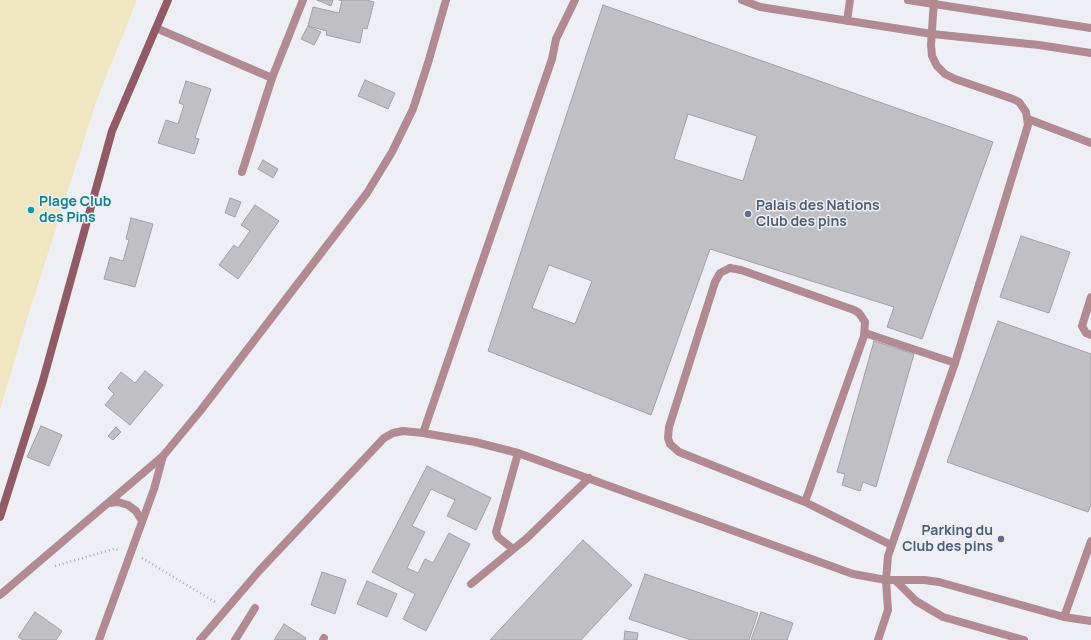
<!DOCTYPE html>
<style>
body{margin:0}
canvas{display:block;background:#eeeff4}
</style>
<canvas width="1091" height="640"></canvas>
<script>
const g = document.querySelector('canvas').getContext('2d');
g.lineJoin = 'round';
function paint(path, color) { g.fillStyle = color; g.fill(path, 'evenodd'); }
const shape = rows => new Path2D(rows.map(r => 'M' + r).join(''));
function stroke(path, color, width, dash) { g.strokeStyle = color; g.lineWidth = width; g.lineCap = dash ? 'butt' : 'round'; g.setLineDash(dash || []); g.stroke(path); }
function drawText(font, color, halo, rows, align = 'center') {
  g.font = font + ' Manrope,sans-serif'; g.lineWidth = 3; g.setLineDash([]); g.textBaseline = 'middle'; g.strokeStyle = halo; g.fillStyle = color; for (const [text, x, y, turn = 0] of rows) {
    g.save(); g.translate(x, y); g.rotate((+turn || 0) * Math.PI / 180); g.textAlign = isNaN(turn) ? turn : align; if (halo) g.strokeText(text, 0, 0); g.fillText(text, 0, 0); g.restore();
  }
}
const sand = shape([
 [0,0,137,0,97,99,26,322,0,410]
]);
const building = shape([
 [317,0,333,0,331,6,317,0],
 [339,0,366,0,374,2,367,29,363,28,360,43,326,35,327,31,308,26,313,7,339,13,342,0,339,0],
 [603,5,993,142,922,339,887,327,894,307,710,249,651,415,488,351,603,5],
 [688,114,757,136,743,181,674,159,688,114],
 [549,265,592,281,575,324,532,308,549,265],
 [308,26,321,32,314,45,301,39,308,26],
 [365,80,395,93,388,109,358,96,365,80],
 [186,81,211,89,195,138,199,139,194,154,158,143,166,120,178,124,184,105,179,103,186,81],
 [263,160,278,169,273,178,258,169,263,160],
 [230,198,241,202,235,217,225,213,230,198],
 [255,205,279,221,238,279,219,265,234,245,238,248,250,231,241,225,255,205],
 [131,218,153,224,135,287,104,279,110,257,123,261,129,240,126,239,131,218],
 [1021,236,1070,252,1049,313,1000,297,1021,236],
 [998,321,1091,354,1091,505,1088,512,947,462,998,321],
 [874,341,914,354,876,487,863,482,860,491,842,485,845,474,837,472,874,341],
 [145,371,163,385,130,425,105,405,114,394,108,388,121,372,135,383,145,371],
 [41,426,62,435,49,466,27,457,41,426],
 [116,427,121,432,113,440,108,436,116,427],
 [427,466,491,498,476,530,447,516,455,500,431,489,412,526,425,532,407,568,418,573,425,559,433,563,449,533,470,544,426,631,403,619,415,594,372,572,427,466],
 [583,540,632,585,581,640,490,640,583,540],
 [322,572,346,580,335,614,311,605,322,572],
 [645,574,758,613,749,640,691,640,629,619,645,574],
 [367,581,397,594,387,617,357,604,367,581],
 [35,612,62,631,56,640,23,640,18,637,35,612],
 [761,612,793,623,787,640,751,640,761,612],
 [284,624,306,638,305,640,274,640,284,624],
 [625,631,638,633,637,640,624,640,625,631]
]);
const path = shape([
 [142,558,215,602],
 [55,566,114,549,119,550]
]);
const service = shape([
 [1028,119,1091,143],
 [730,268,741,270,854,310,859,313,865,322,864,336,805,502,679,452,670,444,668,438,669,427,715,282,720,273,730,268],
 [1091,297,1082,326,1086,333,1091,335],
 [865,333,955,363],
 [805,502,891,545],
 [513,549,498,537,496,532,518,453],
 [471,584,527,538,589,478],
 [1064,617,1091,541],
 [323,640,324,638]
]);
const minor = shape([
 [156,28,272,78,303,0],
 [242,172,272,78],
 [423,433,552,59,556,39,575,0],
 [896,581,916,601,943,617,1024,640],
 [99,640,154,489,163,456],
 [200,640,259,571,384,438,393,433,403,431,423,433,475,442,518,453,853,574,886,580,924,580,939,582,1064,617,1091,621],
 [235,640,255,608],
 [878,640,888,610,886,580,888,556,955,363,1028,125,1026,112,1019,102,1013,99,955,79,945,74,937,66,932,56,931,45,934,0]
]);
const tertiary = shape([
 [742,0,760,7,932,34,1039,45,1091,53],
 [908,0,1091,28],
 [847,21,850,0],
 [109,503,118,502,128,505,136,511,142,521],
 [0,595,163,456,201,410,367,193,392,152,413,109,428,63,446,0]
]);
const secondary = shape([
 [0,517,42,384,112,131,168,0]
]);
const markers = [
 [31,210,4,"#0f9aa8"],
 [748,214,4,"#5c6f8a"],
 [1001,539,4,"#5c6f8a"]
];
const cultureNames = [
 ["Plage Club",39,202],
 ["des Pins",39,218]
];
const serviceNames = [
 ["Palais des Nations",756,206],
 ["Club des pins",756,222],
 ["Parking du",993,531,"right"],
 ["Club des pins",993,547,"right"]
];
paint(sand, '#f0e6c1');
paint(building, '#c0bfc4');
stroke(building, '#a2a1a6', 1);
stroke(path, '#a9aaae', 2.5, [1, 3]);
stroke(service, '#b28b92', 8);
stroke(minor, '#b28b92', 8);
stroke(tertiary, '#b28b92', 8);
stroke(secondary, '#915b65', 8);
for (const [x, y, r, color] of markers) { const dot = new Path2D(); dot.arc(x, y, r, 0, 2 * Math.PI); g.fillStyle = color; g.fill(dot); stroke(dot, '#eeeff4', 1.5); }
drawText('bold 14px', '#0d838f', '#eeeff4', cultureNames, 'left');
drawText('bold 14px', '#4e5e75', '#eeeff4', serviceNames, 'left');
</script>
